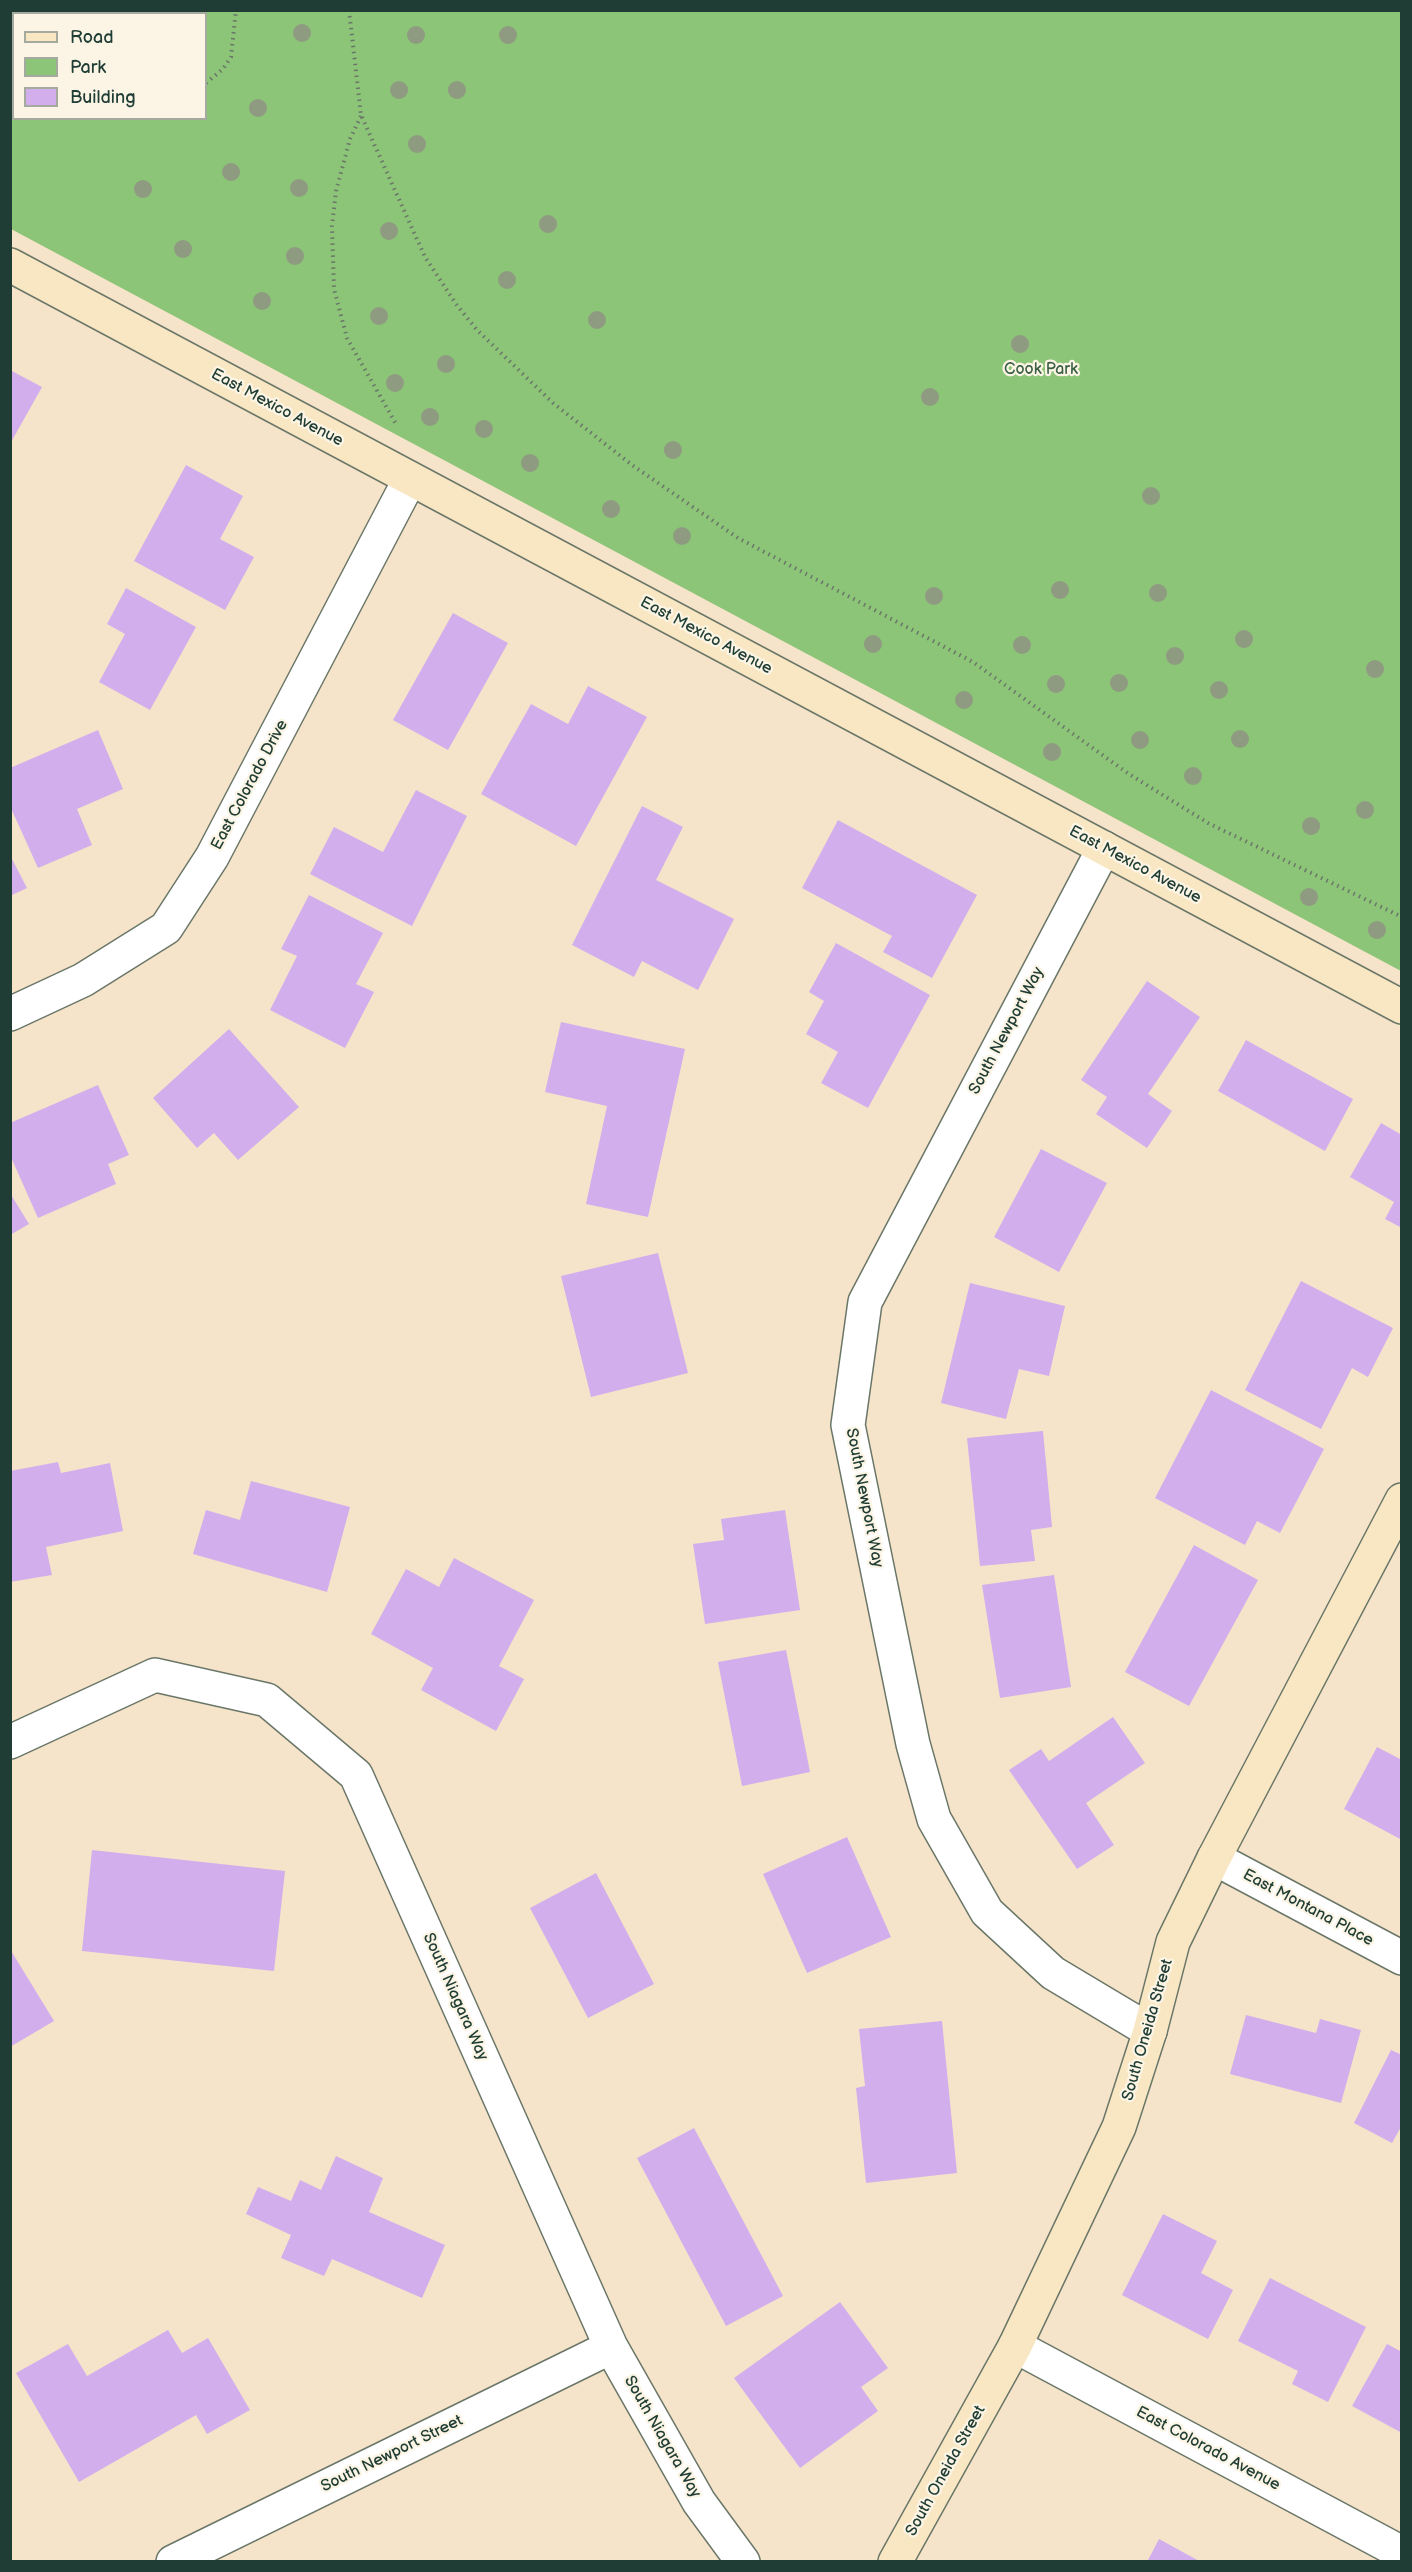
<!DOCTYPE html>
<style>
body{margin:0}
#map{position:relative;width:1412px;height:2572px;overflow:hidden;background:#f6e4ca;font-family:"Balsamiq Sans",sans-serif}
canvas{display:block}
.frame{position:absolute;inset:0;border:12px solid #1f3d34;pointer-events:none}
.legend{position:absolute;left:12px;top:12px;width:195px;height:108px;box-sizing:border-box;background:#fcf5e5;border:2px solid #a4ab9e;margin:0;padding:8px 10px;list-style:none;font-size:18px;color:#1f3d34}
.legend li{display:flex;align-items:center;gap:12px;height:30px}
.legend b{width:30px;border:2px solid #a4ab9e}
</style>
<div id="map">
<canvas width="1412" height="2572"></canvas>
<div class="frame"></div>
<ul class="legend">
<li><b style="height:8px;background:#f9e7c3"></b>Road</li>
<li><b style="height:16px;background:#8cc478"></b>Park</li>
<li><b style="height:16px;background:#d2aeec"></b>Building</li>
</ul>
</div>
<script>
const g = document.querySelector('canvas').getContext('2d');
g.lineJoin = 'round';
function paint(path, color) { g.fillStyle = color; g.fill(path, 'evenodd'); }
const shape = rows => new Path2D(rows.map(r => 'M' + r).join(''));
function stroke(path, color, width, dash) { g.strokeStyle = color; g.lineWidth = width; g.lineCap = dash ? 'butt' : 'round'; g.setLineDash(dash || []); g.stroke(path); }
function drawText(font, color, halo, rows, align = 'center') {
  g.font = font + ' "Balsamiq Sans",sans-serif'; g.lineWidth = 4.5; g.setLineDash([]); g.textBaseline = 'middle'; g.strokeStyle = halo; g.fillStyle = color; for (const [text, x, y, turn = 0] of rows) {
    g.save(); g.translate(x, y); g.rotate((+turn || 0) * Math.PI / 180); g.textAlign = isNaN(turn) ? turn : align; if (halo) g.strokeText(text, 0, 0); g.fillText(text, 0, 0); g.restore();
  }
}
const green = shape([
 [10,11,1401,11,1401,971,11,229],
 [14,14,206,14,206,118,14,118]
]);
const building = shape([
 [10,370,42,387,10,444],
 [186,465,243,496,220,539,254,557,225,610,134,561],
 [126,588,196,627,150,710,99,682,125,634,107,624],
 [453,613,508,643,448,750,393,720],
 [588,686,647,717,576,846,481,794,531,704,568,724],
 [98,730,123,789,77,809,92,845,38,868,10,806,10,768],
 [416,790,467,816,412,926,310,874,334,827,383,852],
 [642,806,683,827,656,880,734,919,698,990,642,961,634,977,572,945],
 [838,820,977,895,932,978,883,952,892,936,802,888],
 [10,855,27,888,10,896],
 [309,895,383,933,356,984,374,992,345,1048,270,1010,297,956,281,949],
 [836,943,930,995,868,1108,821,1083,838,1052,806,1034,824,1001,809,992],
 [1147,981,1200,1017,1148,1094,1172,1111,1147,1148,1096,1114,1107,1097,1081,1080],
 [561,1022,685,1049,648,1217,586,1204,607,1106,545,1092],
 [229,1029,299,1107,238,1160,214,1133,197,1148,153,1098],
 [1246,1040,1353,1099,1325,1151,1218,1091],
 [98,1085,129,1155,108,1164,116,1184,38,1218,10,1155,10,1123],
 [1381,1123,1402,1135,1402,1228,1385,1219,1394,1202,1350,1177],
 [1041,1149,1107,1183,1059,1272,994,1237],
 [10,1193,29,1224,10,1235],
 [658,1253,688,1373,591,1397,561,1276],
 [1301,1281,1393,1328,1368,1377,1352,1368,1321,1429,1245,1390],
 [970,1283,1065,1306,1049,1376,1019,1369,1006,1419,941,1403],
 [1211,1390,1324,1449,1280,1533,1257,1521,1245,1545,1155,1498],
 [1043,1431,1052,1527,1031,1530,1035,1561,980,1566,967,1438],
 [58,1462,61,1473,110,1463,123,1531,46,1547,52,1575,10,1582,10,1471],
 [251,1481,350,1507,327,1592,193,1554,206,1510,240,1520],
 [785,1510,800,1610,705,1624,693,1544,724,1540,721,1519],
 [1194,1545,1258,1580,1189,1706,1125,1672],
 [454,1558,534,1600,499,1666,524,1679,496,1731,421,1690,433,1668,371,1634,406,1569,439,1587],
 [1054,1575,1071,1687,1000,1698,982,1585],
 [786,1650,810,1772,742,1786,718,1662],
 [1113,1717,1145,1763,1086,1803,1114,1845,1077,1869,1009,1770,1041,1749,1049,1761],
 [1377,1747,1402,1760,1402,1840,1344,1809],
 [847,1837,891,1937,807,1973,763,1874],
 [92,1850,285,1871,274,1971,82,1951],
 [596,1873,654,1984,588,2018,530,1908],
 [10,1949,54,2021,10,2047],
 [1246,2015,1316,2033,1320,2019,1361,2030,1341,2103,1230,2074],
 [942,2021,957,2173,866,2183,856,2088,865,2086,859,2029],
 [1391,2050,1402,2055,1402,2125,1392,2143,1354,2123],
 [694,2128,783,2296,726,2326,637,2158],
 [336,2156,383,2178,369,2212,445,2245,422,2298,332,2259,324,2276,281,2258,291,2235,246,2214,258,2187,291,2201,300,2180,321,2190],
 [1163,2214,1217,2241,1201,2273,1233,2290,1208,2339,1122,2295],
 [1270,2278,1366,2327,1328,2402,1292,2384,1298,2371,1238,2341],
 [840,2302,888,2368,861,2387,878,2411,800,2468,734,2378],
 [168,2330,182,2353,208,2338,250,2410,207,2434,196,2415,79,2482,16,2373,68,2344,87,2376],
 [1387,2344,1402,2352,1402,2433,1352,2406],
 [1159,2539,1201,2562,1147,2562]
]);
const path = shape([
 [124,10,124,14],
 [349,10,361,115,425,257,456,304,477,330,553,403,632,465,738,538,973,662,1129,774,1208,823,1402,917],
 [206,83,223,69,231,57,236,10],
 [361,116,350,139,336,191,332,226,334,289,347,338,396,424]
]);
const street = shape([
 [1104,848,865,1302,848,1425,913,1744,934,1819,987,1912,1053,1973,1150,2031],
 [10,1014,83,980,166,928,212,857,410,479],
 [10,1742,155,1675,267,1700,356,1775,611,2347,699,2502,743,2562],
 [1214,1858,1402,1958],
 [1015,2346,1402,2553],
 [173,2562,611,2347]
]);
const secondary = shape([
 [10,265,1402,1007],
 [895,2562,1015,2346,1119,2127,1150,2031,1173,1942,1214,1858,1402,1500]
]);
const trees = [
 [302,33],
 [416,35],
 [508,35],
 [399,90],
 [457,90],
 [258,108],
 [417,144],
 [231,172],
 [299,188],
 [143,189],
 [548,224],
 [389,231],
 [183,249],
 [295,256],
 [507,280],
 [262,301],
 [379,316],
 [597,320],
 [1020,344],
 [446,364],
 [395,383],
 [930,397],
 [430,417],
 [484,429],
 [673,450],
 [530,463],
 [1151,496],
 [611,509],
 [682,536],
 [1060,590],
 [1158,593],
 [934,596],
 [1244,639],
 [873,644],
 [1022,645],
 [1175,656],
 [1375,669],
 [1119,683],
 [1056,684],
 [1219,690],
 [964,700],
 [1240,739],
 [1140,740],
 [1052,752],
 [1193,776],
 [1365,810],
 [1311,826],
 [1309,897],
 [1377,930]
];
const parkNames = [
 ["Cook Park",1041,370]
];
const streetNames = [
 ["East Mexico Avenue",277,408,28],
 ["East Mexico Avenue",706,636,28],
 ["East Colorado Drive",250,785,-62],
 ["East Mexico Avenue",1135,865,28],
 ["South Newport Way",1007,1031,-62],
 ["South Newport Way",864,1498,79],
 ["East Montana Place",1308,1908,28],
 ["South Niagara Way",455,1997,66],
 ["South Oneida Street",1148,2030,-74],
 ["South Niagara Way",662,2437,60],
 ["East Colorado Avenue",1208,2449,28],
 ["South Newport Street",392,2454,-26],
 ["South Oneida Street",946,2471,-61]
];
paint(green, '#8cc478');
paint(building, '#d2aeec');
stroke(street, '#6a7768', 36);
stroke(secondary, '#6a7768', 36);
stroke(path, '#6a7768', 4, [1.5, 4.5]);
stroke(street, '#fff', 33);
stroke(secondary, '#f9e7c3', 33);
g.fillStyle = '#8f9b81';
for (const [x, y] of trees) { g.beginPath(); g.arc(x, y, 9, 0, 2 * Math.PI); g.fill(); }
drawText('16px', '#3a5f45', '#fcf5e5', parkNames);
drawText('16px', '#1f3d34', '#fcf5e5', streetNames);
</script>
